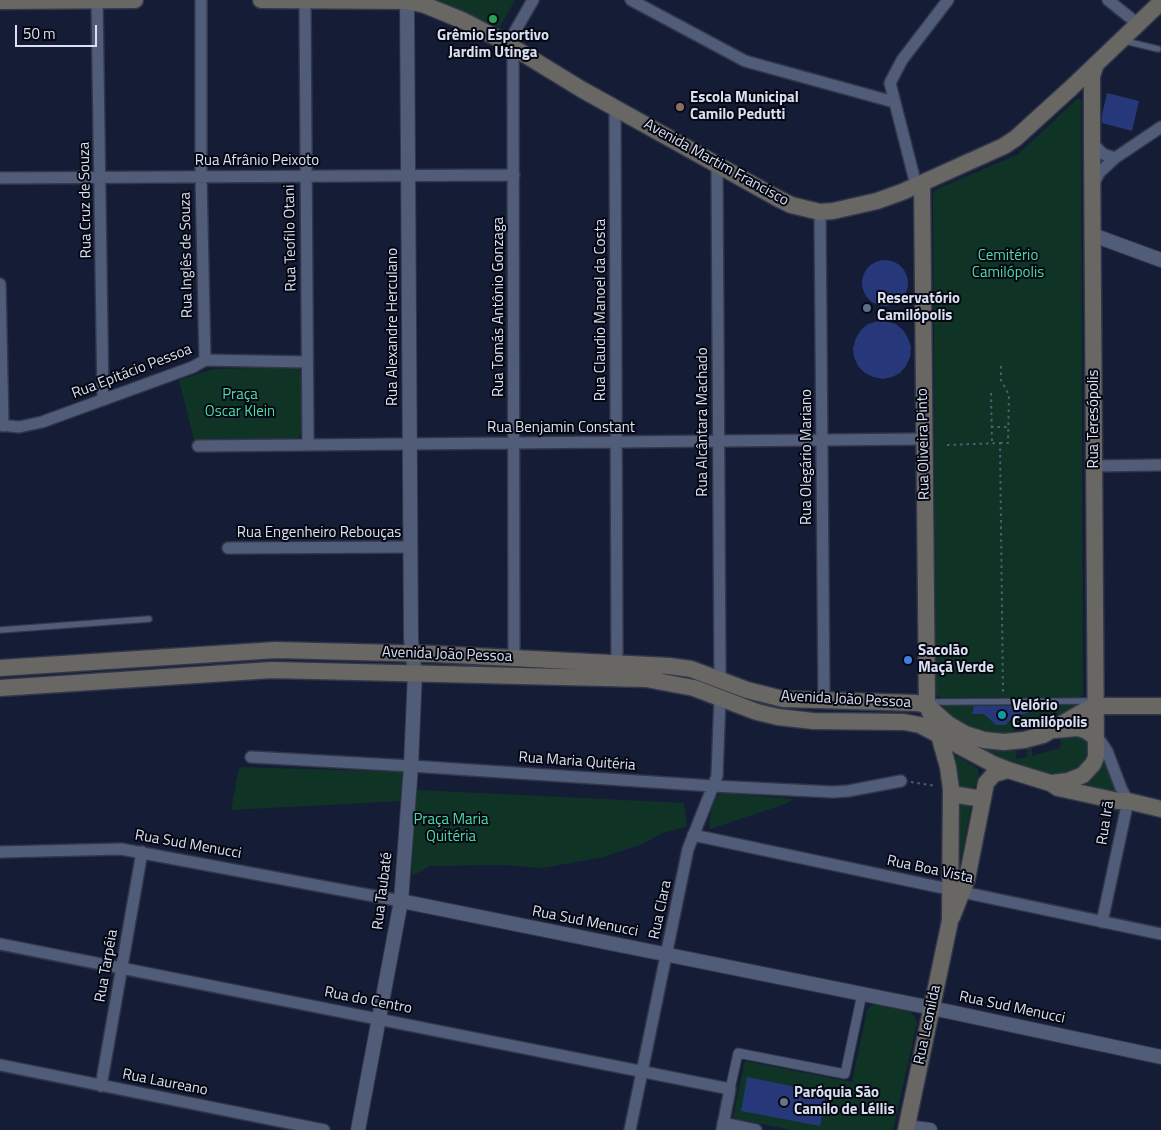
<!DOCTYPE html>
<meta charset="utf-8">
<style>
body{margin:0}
#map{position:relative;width:1161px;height:1130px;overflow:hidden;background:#141d35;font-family:"Titillium Web",sans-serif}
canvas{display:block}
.scale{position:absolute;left:15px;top:25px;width:82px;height:22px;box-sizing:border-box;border:2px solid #dae0f1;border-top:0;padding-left:6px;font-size:15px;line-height:18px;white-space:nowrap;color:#dae0f1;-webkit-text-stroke:4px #050812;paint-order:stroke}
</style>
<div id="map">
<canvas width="1161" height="1130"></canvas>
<div class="scale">50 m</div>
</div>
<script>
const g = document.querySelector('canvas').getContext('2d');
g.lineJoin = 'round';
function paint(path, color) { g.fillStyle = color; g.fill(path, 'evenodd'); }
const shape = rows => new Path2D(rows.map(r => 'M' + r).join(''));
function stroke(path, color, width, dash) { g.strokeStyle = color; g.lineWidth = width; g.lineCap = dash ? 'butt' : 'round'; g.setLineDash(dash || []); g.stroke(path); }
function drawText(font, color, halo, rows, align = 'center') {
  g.font = font + ' "Titillium Web",sans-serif'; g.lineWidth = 4; g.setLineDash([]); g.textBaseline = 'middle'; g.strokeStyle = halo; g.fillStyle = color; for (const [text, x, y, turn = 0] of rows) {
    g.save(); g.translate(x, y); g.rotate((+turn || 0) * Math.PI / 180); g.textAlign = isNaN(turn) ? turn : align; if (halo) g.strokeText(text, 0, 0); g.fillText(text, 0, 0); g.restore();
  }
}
const green = shape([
 [430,0,515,0,500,27],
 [1077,99,1080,99,1081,102,1083,695,1080,697,941,698,936,694,933,193,937,189,1017,155],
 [295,367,300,370,302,374,302,432,299,437,294,439,194,440,179,380,213,369],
 [1077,704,1079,707,1062,718,1055,712,1038,719,1019,724,1010,735,990,734,974,730,958,721,941,707,944,705],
 [1074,734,1086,740,1088,747,1088,757,1080,771,1060,776,1004,762,970,744,993,749,1017,749,1016,759,1027,757,1027,748,1032,748,1032,756,1060,748,1061,737],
 [955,757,959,757,978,769,979,775,976,785,972,788,963,789,957,784,953,760],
 [1103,761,1106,762,1118,793,1085,787,1095,776],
 [239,767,404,772,402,801,231,810],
 [418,790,684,803,687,827,662,833,643,844,603,857,543,868,502,865,430,866,412,876,413,795,415,791],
 [722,793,794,799,785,804,710,829,709,824,714,798],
 [959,803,970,805,971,806,957,879,958,804],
 [879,1003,908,1010,914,1016,917,1023,893,1130,791,1130,733,1118,745,1061,852,1082,867,1010,871,1005]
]);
const building = shape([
 [1107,93,1139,101,1132,131,1102,123,1102,115],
 '862 283a23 23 0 1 1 46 0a23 23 0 1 1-46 0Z',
 [882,320,896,324,903,330,908,338,911,347,910,357,906,366,900,373,892,377,883,379,873,377,865,373,858,366,854,357,853,348,856,338,861,330,868,324],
 [974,706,1027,706,1028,713,1013,716,1006,725,996,725,984,714,972,714],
 [747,1077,826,1093,820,1126,741,1111]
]);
const path = shape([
 [991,393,992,444],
 [991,427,1009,427],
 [1000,443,1008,443,1009,395,1001,380,1001,365],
 [947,445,1000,443,1003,694],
 [911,782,936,786]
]);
const service = shape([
 [1125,41,1158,49],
 [0,630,149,619],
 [930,704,936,702,1093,701]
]);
const pedestrian = shape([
 [730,1089,738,1053,845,1074,862,994]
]);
const minor = shape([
 [97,0,103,400],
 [201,0,201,176,205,360],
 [631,0,745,61,894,102],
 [1108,0,1138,24],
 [305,1,308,445],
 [615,107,617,662],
 [1092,143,1103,154,1115,158],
 [717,165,720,679],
 [0,178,514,175],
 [916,185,890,83,902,60,948,0],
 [1093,185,1099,173,1115,158,1161,127],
 [820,212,824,701],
 [0,284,3,426],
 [0,425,19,427,42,422,193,367,205,360,307,362],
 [198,446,924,439],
 [1094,466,1161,465],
 [228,548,411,547],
 [514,658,513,46,514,33,533,0],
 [1095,737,1101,742,1107,751,1121,788,1128,801,1102,922],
 [251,757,411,766,713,786,833,792,848,791,901,781],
 [693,835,1161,934],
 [0,852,121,849,401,901],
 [0,944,730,1089,722,1130],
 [0,1065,324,1130],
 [101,1086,142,852],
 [723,1123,756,1130],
 [630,1130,688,849,717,776,720,697]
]);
const tertiary = shape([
 [1093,235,1161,260],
 [401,901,932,1008,1161,1057],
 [907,1127,930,1130],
 [358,1130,401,901,411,766,415,672,412,653,411,638,407,1]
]);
const secondary = shape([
 [261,0,407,1,425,5,464,21,501,40,581,89,777,198,791,205,820,212,833,211,877,201,902,192,1004,146,1016,138,1071,88,1161,2],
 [0,1,135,0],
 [0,668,276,650,435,654,669,666,691,669,747,690,783,699,916,703,927,705],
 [0,688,272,670,646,679,694,688,757,712,778,717,813,721,904,722,920,725,993,764,1008,770,1050,783,1058,788,1118,801,1128,801,1161,809],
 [930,708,948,724,965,734,984,740,1004,742,1024,740,1043,735,1084,711,1095,706,1161,706],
 [1055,730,1078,728,1087,731,1095,737],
 [1052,783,1068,781,1083,775,1093,764,1096,757,1092,143,1092,76,1096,64],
 [951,794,983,799],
 [952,917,967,879,986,783,994,774,1008,770],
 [906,1130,950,921,951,789,948,767,939,735,927,705,922,183]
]);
const markers = [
 [493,19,5,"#2e9e5b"],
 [680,107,5,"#8d6e63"],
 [867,308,5,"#5c6f8a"],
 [908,660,5,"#3f7fe0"],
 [1002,715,5,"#0f9aa8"],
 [784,1102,5,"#6b7280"]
];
const poiNames = [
 ["Grêmio Esportivo",493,36,"center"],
 ["Jardim Utinga",493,53,"center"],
 ["Escola Municipal",690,98],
 ["Camilo Pedutti",690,115],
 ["Reservatório",877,299],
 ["Camilópolis",877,316],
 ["Sacolão",918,651],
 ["Maçã Verde",918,668],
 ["Velório",1012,706],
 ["Camilópolis",1012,723],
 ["Paróquia São",794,1093],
 ["Camilo de Léllis",794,1110]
];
const streetNames = [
 ["Rua Afrânio Peixoto",257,161],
 ["Avenida Martim Francisco",716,163,29],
 ["Rua Cruz de Souza",86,200,-91],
 ["Rua Teofilo Otani",291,238,-91],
 ["Rua Inglês de Souza",187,255,-91],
 ["Rua Tomás Antônio Gonzaga",499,307,-90],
 ["Rua Claudio Manoel da Costa",601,310,-90],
 ["Rua Alexandre Herculano",393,327,-90],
 ["Rua Epitácio Pessoa",132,372,-21],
 ["Rua Teresópolis",1094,419,-90],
 ["Rua Alcântara Machado",703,422,-90],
 ["Rua Benjamin Constant",561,428],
 ["Rua Oliveira Pinto",924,444,-91],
 ["Rua Olegário Mariano",807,457,-90],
 ["Rua Engenheiro Rebouças",319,533],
 ["Avenida João Pessoa",447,655,2],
 ["Avenida João Pessoa",846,700,3],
 ["Rua Maria Quitéria",577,762,4],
 ["Rua Irã",1106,823,-81],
 ["Rua Sud Menucci",188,845,10],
 ["Rua Boa Vista",930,870,12],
 ["Rua Taubaté",383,891,-83],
 ["Rua Clara",661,910,-78],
 ["Rua Sud Menucci",585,922,11],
 ["Rua Tarpéia",107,966,-80],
 ["Rua do Centro",368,1001,11],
 ["Rua Sud Menucci",1012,1008,12],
 ["Rua Leonilda",928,1025,-78],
 ["Rua Laureano",165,1083,11]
];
const parkNames = [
 ["Cemitério",1008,256],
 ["Camilópolis",1008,273],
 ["Praça",240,395],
 ["Oscar Klein",240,412],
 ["Praça Maria",451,820],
 ["Quitéria",451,837]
];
paint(green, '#0f3426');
paint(building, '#263879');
stroke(service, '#32364a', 8);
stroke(pedestrian, '#32364a', 11);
stroke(minor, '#32364a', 14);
stroke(tertiary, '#32364a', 16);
stroke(secondary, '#32364a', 19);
stroke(path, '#545c72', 2, [2.5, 4]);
stroke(service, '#515c78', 5.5);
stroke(pedestrian, '#515c78', 9);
stroke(minor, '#515c78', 11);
stroke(tertiary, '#515c78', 14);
stroke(secondary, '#686763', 16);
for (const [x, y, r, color] of markers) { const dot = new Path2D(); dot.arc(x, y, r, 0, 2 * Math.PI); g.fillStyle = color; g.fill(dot); stroke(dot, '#050812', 2); }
drawText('bold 15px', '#dae0f1', '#050812', poiNames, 'left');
drawText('15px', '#dae0f1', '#050812', streetNames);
drawText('15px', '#4edba6', '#050812', parkNames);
</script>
